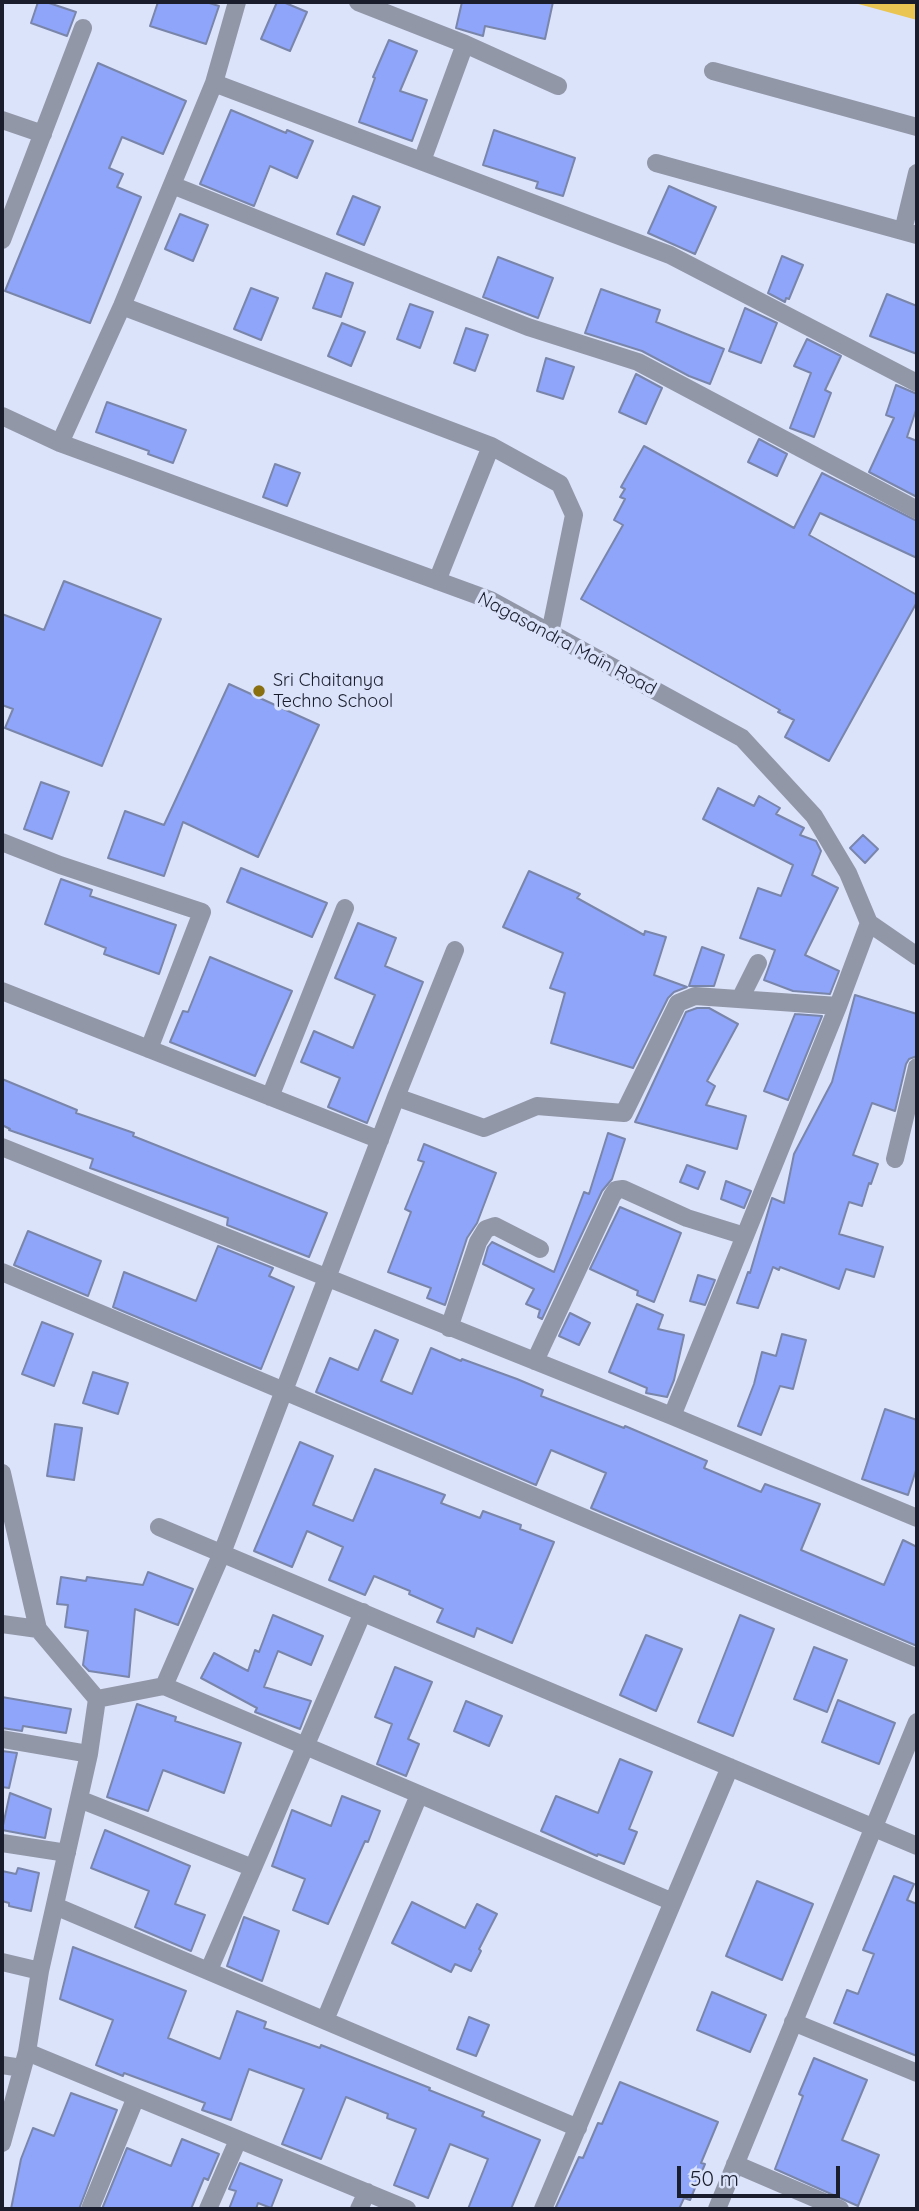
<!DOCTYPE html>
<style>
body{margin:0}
#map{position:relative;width:919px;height:2211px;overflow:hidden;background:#dbe3fb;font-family:Quicksand,sans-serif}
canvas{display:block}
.frame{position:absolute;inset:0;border:4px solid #191d2c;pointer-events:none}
.scale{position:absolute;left:677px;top:2166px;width:163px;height:32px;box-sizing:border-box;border:4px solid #191d2c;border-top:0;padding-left:9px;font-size:21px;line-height:24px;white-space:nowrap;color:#191d2c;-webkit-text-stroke:5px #dbe3fb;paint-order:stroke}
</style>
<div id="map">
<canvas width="919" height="2211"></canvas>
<div class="frame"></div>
<div class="scale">50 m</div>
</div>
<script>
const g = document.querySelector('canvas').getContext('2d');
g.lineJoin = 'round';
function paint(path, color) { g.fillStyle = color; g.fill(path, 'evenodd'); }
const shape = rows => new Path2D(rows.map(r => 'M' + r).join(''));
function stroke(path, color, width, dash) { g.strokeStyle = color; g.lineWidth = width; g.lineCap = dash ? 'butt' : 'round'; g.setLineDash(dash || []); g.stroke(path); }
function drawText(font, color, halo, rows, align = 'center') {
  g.font = font + ' Quicksand,sans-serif'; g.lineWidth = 7; g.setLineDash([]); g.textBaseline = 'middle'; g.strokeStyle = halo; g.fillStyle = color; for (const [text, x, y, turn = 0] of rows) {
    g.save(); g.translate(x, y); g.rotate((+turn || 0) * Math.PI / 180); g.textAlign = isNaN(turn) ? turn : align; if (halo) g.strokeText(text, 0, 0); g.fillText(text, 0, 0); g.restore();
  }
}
const green = shape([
 [851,2,917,2,917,20]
]);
const building = shape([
 [38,2,46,2,76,12,67,36,31,23,38,2],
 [158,2,206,2,219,6,206,44,150,26,158,2],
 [277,2,283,2,307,12,290,51,261,39,277,2],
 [462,2,553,2,545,39,485,26,483,36,456,28,462,2],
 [389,40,417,51,400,91,427,100,412,141,359,122,375,78,373,77,389,40],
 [98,63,186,101,163,154,122,137,109,168,123,174,117,187,141,197,90,323,5,291,98,63],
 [231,110,286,133,287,130,313,141,297,178,270,166,254,206,200,184,231,110],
 [494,130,575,158,563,196,536,188,538,182,483,165,494,130],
 [669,186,716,207,695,254,648,233,669,186],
 [353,196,380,207,364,245,337,234,353,196],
 [180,214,208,225,193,261,165,249,180,214],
 [782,256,803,265,789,299,786,298,785,302,768,293,782,256],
 [498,257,553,278,538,318,483,297,498,257],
 [326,273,353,283,341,317,313,308,326,273],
 [251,288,278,298,261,340,234,329,251,288],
 [601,289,660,310,656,322,724,349,710,384,689,376,642,351,585,333,601,289],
 [887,294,917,306,917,354,870,336,887,294],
 [410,304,433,312,420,348,397,339,410,304],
 [745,308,777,323,761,363,729,351,745,308],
 [342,323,365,332,351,366,328,356,342,323],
 [466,328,488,335,475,371,454,363,466,328],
 [807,339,841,356,825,390,831,393,814,437,790,428,811,373,794,366,807,339],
 [546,358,574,367,563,399,537,391,546,358],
 [636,374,662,388,646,424,619,412,636,374],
 [896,385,917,394,917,407,907,437,917,441,917,497,869,472,894,418,886,415,896,385],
 [107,402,186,430,173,463,148,454,149,451,96,432,107,402],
 [759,439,787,454,777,476,748,462,759,439],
 [644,446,794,528,822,473,917,521,917,558,820,513,809,535,917,595,917,602,829,761,785,737,794,720,778,712,780,710,581,599,623,525,614,520,625,499,620,497,625,489,621,487,644,446],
 [275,464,300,473,287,506,263,497,275,464],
 [64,581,161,619,102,766,5,728,13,709,2,705,2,614,44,630,64,581],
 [229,684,319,725,258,857,183,822,164,876,108,858,125,811,164,825,229,684],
 [41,782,69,792,52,839,24,829,41,782],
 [718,788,754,806,759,796,780,808,776,814,804,828,800,835,816,841,821,851,812,875,838,888,805,955,839,971,830,994,793,991,764,980,775,950,740,938,758,888,781,896,793,865,703,819,718,788],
 [863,835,878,849,865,863,850,848,863,835],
 [241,868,327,903,312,937,227,902,241,868],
 [529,871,580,894,577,898,644,935,645,931,666,937,654,975,687,987,674,992,668,998,633,1068,551,1043,565,993,550,988,563,953,503,927,529,871],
 [61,879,92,890,90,896,176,925,159,974,104,954,106,948,45,924,61,879],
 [358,923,396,938,385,966,423,982,367,1123,328,1107,340,1078,301,1062,314,1031,353,1048,375,995,335,978,358,923],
 [702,947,724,955,714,986,689,986,702,947],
 [210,957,292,991,255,1076,170,1042,183,1011,188,1012,210,957],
 [855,995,917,1014,917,1056,909,1059,906,1064,895,1111,872,1103,853,1155,878,1164,871,1184,869,1183,862,1206,849,1202,839,1234,883,1247,874,1277,846,1269,839,1289,780,1267,779,1270,773,1267,758,1308,737,1303,748,1272,750,1273,772,1198,784,1203,794,1154,832,1082,855,995],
 [697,1008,709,1008,738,1024,707,1081,715,1086,706,1105,746,1116,737,1149,635,1122,686,1012,697,1008],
 [795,1014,822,1016,788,1100,764,1091,795,1014],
 [2,1079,77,1110,76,1113,134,1133,133,1136,327,1213,309,1257,227,1225,228,1218,90,1168,93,1159,9,1130,10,1129,2,1125,2,1079],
 [608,1133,625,1139,612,1179,602,1191,542,1319,538,1317,540,1310,526,1304,534,1289,483,1264,488,1247,492,1242,554,1272,584,1192,589,1194,608,1133],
 [424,1144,496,1173,477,1223,467,1238,445,1305,427,1298,431,1288,388,1272,411,1212,405,1209,424,1162,418,1160,424,1144],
 [687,1165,705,1172,698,1189,680,1182,687,1165],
 [726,1181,751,1191,744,1208,721,1199,726,1181],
 [620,1207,681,1233,654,1302,637,1295,638,1291,590,1269,620,1207],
 [28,1231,101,1261,88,1296,14,1265,28,1231],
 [218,1246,273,1268,269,1276,294,1287,261,1369,113,1307,124,1272,196,1301,218,1246],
 [698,1275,715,1280,705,1305,690,1301,698,1275],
 [637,1304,663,1315,658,1329,684,1335,674,1380,667,1397,646,1393,647,1388,609,1372,637,1304],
 [570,1313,590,1323,579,1345,559,1336,570,1313],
 [42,1322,73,1334,54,1386,22,1374,42,1322],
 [375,1330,398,1340,381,1381,412,1394,431,1348,461,1361,462,1359,517,1379,543,1390,541,1396,624,1428,625,1426,707,1461,704,1468,761,1492,765,1484,820,1504,801,1550,884,1585,903,1540,917,1547,917,1646,591,1508,606,1473,551,1450,536,1485,316,1392,330,1358,358,1370,375,1330],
 [782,1334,806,1340,793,1389,780,1386,761,1435,738,1426,754,1384,762,1352,776,1356,782,1334],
 [93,1372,128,1383,118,1414,83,1403,93,1372],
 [885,1409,917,1420,917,1467,908,1495,862,1479,885,1409],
 [55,1424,82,1428,74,1480,47,1476,55,1424],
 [300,1442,333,1456,313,1505,353,1521,375,1469,445,1495,441,1503,480,1518,483,1511,521,1525,520,1529,554,1542,512,1643,477,1628,474,1637,437,1622,443,1609,409,1594,410,1591,374,1576,365,1595,329,1580,343,1547,307,1531,292,1567,254,1551,300,1442],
 [148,1572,193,1589,178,1625,135,1609,129,1677,89,1671,83,1665,88,1631,65,1627,68,1605,57,1604,61,1577,86,1581,87,1577,143,1585,148,1572],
 [273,1615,323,1636,311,1665,278,1651,264,1687,311,1701,300,1729,255,1712,257,1708,201,1678,214,1653,248,1671,255,1650,259,1652,273,1615],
 [740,1615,774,1629,733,1736,698,1722,740,1615],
 [646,1635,682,1649,656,1711,620,1695,646,1635],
 [814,1647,847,1660,827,1712,794,1699,814,1647],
 [395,1667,432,1682,408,1739,419,1744,406,1776,377,1764,392,1724,375,1717,395,1667],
 [2,1697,71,1709,66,1733,23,1726,22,1731,2,1728,2,1697],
 [838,1700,895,1723,879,1764,822,1742,838,1700],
 [466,1701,502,1716,489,1746,454,1731,466,1701],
 [137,1704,176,1717,175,1721,241,1743,224,1793,163,1770,148,1811,107,1797,137,1704],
 [2,1751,17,1753,9,1788,2,1787,2,1751],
 [620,1759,652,1772,629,1829,637,1832,624,1864,598,1854,597,1856,541,1831,556,1796,598,1813,620,1759],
 [10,1793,51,1809,45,1838,2,1830,10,1793],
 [342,1796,380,1811,368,1842,365,1841,328,1924,293,1910,305,1879,272,1866,292,1810,331,1826,342,1796],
 [105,1830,190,1866,175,1904,205,1915,191,1951,135,1927,149,1891,91,1868,105,1830],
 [18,1868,39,1873,31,1911,9,1906,9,1903,2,1901,2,1871,16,1874,18,1868],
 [894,1876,914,1884,907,1900,917,1904,917,2056,834,2023,847,1990,858,1994,874,1954,863,1950,894,1876],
 [757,1881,813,1904,782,1980,726,1956,757,1881],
 [412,1902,465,1928,477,1904,497,1914,479,1949,481,1951,471,1971,455,1964,451,1972,392,1943,412,1902],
 [244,1917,279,1931,262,1981,227,1966,244,1917],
 [73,1947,186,1991,168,2038,220,2059,237,2011,266,2022,264,2028,320,2048,321,2045,430,2088,429,2090,484,2112,482,2116,540,2140,511,2209,468,2209,488,2159,450,2144,428,2198,394,2185,416,2129,387,2118,388,2114,346,2097,321,2159,282,2144,304,2089,249,2069,231,2120,202,2110,205,2103,124,2073,123,2076,96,2065,113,2020,60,1999,73,1947],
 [712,1992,766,2015,750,2052,697,2030,712,1992],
 [469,2017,489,2025,476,2056,457,2049,469,2017],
 [814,2058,867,2080,842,2140,879,2155,858,2206,775,2169,803,2096,799,2094,814,2058],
 [620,2082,718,2122,701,2163,705,2164,690,2200,684,2198,679,2209,555,2209,579,2157,583,2158,598,2123,602,2124,620,2082],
 [71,2093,117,2110,79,2209,11,2209,21,2159,33,2128,54,2136,71,2093],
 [182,2139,219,2154,208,2180,204,2178,191,2209,102,2209,127,2148,171,2166,182,2139],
 [240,2163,282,2180,271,2208,258,2203,256,2209,229,2209,236,2191,229,2189,240,2163]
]);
const minor = shape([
 [358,2,465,44,558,86],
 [713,71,917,127],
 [214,83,670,255,917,383],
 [2,120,43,134],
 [422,161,465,44],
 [656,163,917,235],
 [172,185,528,327,638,362,917,510],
 [903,231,917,173],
 [2,240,83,28],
 [122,306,491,446,560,484,574,515,550,633],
 [2,416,60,443,490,600,742,738,814,816,848,873,869,923,917,956],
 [60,443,122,306,214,83,237,2],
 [437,581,491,446],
 [2,842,60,865,202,912,149,1049],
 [2,991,380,1140],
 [740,999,758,963],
 [270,1097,345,908],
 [396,1097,484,1128,537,1106,624,1113,678,1003,695,996,838,1006],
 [2,1147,672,1416,917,1518],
 [895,1159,917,1067],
 [2,1272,917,1658],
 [449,1328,478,1242,486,1229,495,1226,540,1249],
 [535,1361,612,1196,616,1190,623,1189,687,1218,745,1236],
 [672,1416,838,1006,869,923],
 [2,1473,38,1629,97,1699,89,1754,40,1971,27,2052,2,2143],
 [159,1527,917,1846],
 [2,1624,38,1629],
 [164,1686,222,1553,396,1097,455,950],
 [97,1699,164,1686,673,1902],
 [2,1739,89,1754],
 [79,1799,253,1868],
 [2,1843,67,1853],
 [55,1906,578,2128],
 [2,1962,40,1971],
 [209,1970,363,1612],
 [325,2020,419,1795],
 [793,2022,917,2073],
 [27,2052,407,2209],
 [2,2065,22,2068],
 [735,2164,840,2209],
 [90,2209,136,2097],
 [208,2209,238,2140],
 [359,2209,367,2192],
 [543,2209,730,1767],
 [717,2209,917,1722]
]);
const markers = [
 [259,691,7,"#896f10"]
];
const streetNames = [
 ["Nagasandra Main Road",567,644,28]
];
const poiNames = [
 ["Sri Chaitanya",273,681],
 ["Techno School",273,702]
];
paint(green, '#eac551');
paint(building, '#8ea5fa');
stroke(building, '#7a85aa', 2);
stroke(minor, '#9297a8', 18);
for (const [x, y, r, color] of markers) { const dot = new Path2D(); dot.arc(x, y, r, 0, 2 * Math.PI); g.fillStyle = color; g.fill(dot); stroke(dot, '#dbe3fb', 2.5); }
drawText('18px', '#191d2c', '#dbe3fb', streetNames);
drawText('18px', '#191d2c', '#dbe3fb', poiNames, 'left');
</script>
